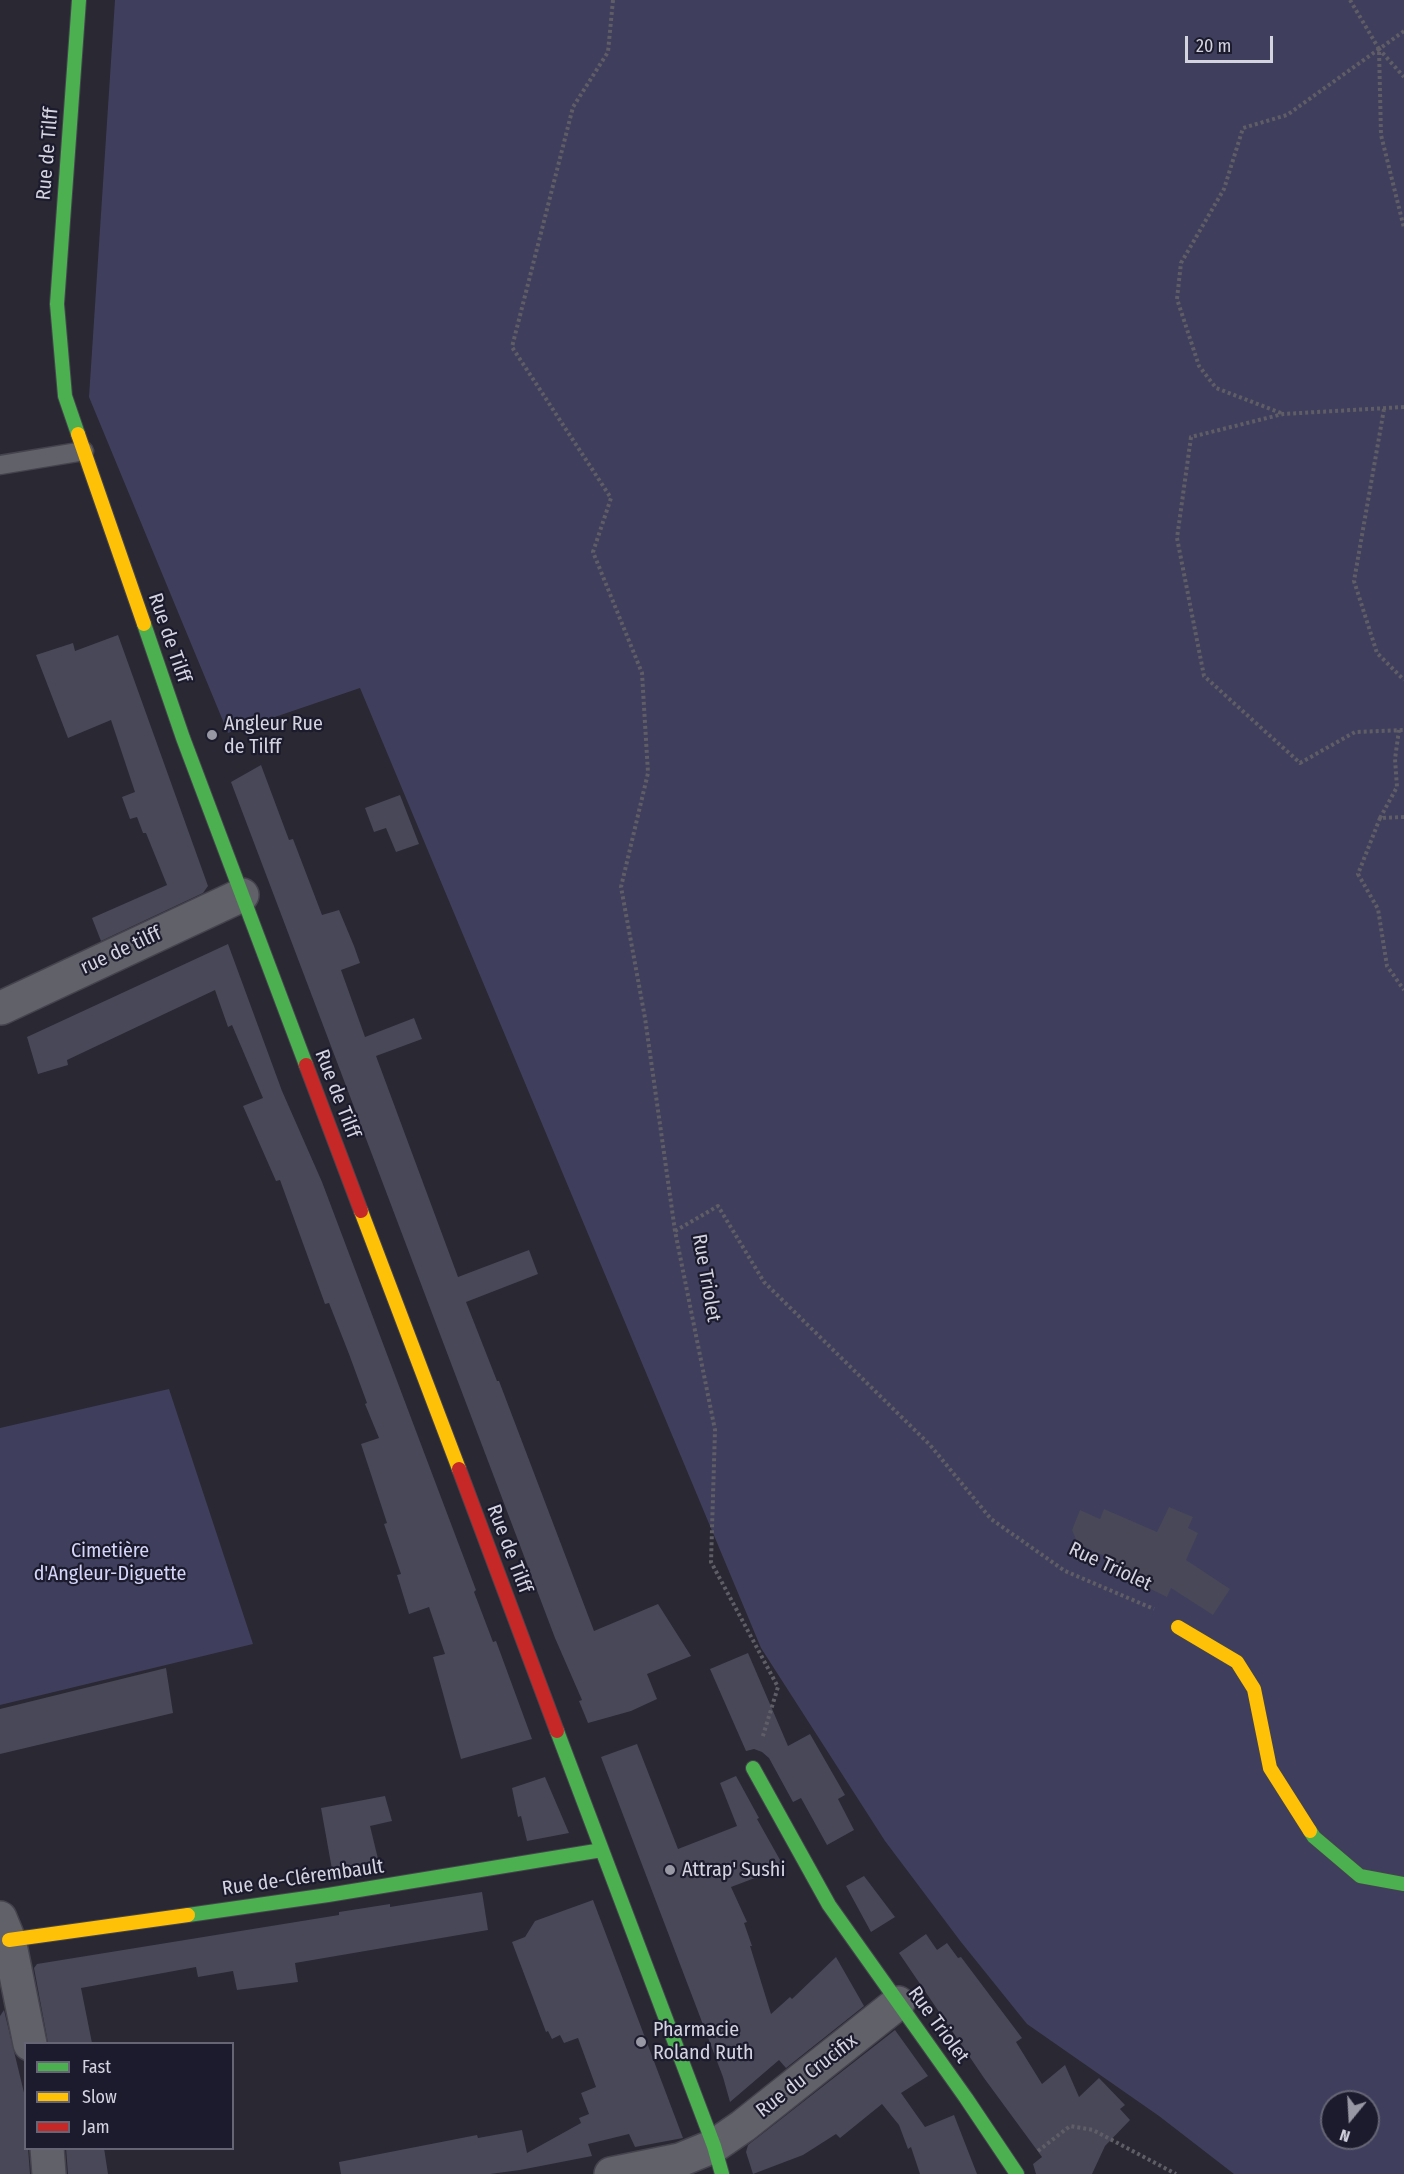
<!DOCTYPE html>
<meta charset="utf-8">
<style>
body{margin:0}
#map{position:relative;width:1404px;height:2174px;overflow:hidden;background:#292833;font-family:"Fira Sans Condensed",sans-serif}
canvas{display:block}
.legend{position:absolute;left:24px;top:2042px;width:210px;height:108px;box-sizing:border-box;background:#1b1b2d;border:2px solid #656575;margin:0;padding:8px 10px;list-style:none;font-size:18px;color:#d4d4e1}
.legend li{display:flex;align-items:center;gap:12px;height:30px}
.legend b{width:30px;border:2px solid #656575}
.north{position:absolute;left:1320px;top:2090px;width:60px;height:60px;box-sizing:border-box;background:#1b1b2d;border:2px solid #656575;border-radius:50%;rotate:198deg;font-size:16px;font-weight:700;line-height:24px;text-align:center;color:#d4d4e1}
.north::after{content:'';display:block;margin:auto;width:21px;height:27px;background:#9898a4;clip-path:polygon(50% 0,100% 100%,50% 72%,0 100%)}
.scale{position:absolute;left:1185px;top:36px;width:88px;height:27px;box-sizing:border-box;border:3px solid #d4d4e1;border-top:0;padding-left:8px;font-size:18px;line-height:21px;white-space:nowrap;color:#d4d4e1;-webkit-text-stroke:4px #1b1b2d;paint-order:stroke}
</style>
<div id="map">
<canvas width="1404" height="2174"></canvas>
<ul class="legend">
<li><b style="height:8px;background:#4caf50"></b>Fast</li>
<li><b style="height:8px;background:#ffc107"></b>Slow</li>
<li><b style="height:8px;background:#c62828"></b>Jam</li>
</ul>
<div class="north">N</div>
<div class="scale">20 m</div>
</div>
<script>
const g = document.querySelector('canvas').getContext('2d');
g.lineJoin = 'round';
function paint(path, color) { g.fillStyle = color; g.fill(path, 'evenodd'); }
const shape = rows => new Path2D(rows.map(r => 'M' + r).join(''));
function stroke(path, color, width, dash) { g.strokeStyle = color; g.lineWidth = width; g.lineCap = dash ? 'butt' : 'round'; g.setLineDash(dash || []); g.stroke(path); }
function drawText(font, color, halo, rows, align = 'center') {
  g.font = font + ' "Fira Sans Condensed",sans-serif'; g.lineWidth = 4.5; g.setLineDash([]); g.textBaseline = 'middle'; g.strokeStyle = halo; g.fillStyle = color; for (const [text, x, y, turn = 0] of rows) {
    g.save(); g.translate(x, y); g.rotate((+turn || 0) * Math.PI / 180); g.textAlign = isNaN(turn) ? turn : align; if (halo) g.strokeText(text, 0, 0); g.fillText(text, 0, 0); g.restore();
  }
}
const green = shape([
 [115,0,1404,0,1404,2174,1234,2174,1159,2116,1027,2024,961,1942,885,1841,761,1648,360,688,228,733,89,397],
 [1332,2102,1368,2102,1368,2138,1332,2138],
 [169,1389,253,1644,0,1705,0,1428]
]);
const building = shape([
 [118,635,208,886,203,893,101,941,92,918,167,885,146,833,143,833,137,817,130,819,122,797,135,792,111,720,68,738,36,655,73,643,75,651],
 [261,765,289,840,293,839,322,915,339,910,354,946,360,963,341,970,365,1037,414,1018,422,1039,376,1056,458,1277,529,1250,538,1274,466,1302,497,1381,499,1381,594,1631,658,1604,691,1656,647,1674,657,1699,631,1711,588,1723,579,1701,582,1700,555,1638,231,782],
 [400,795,419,844,396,852,386,828,374,832,365,808],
 [228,944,282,1091,322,1182,425,1455,476,1590,474,1592,493,1642,496,1641,532,1739,461,1759,433,1657,445,1654,429,1607,409,1614,397,1575,401,1574,384,1524,387,1523,361,1444,379,1438,365,1404,367,1403,349,1354,329,1303,325,1304,280,1180,276,1181,243,1106,263,1098,232,1025,228,1027,215,990,67,1060,68,1065,38,1074,27,1037],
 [1169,1507,1193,1517,1188,1528,1198,1533,1186,1560,1230,1589,1213,1615,1171,1588,1167,1597,1107,1568,1111,1559,1078,1544,1072,1530,1080,1510,1100,1519,1104,1509,1157,1532],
 [748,1653,788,1746,810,1734,845,1795,838,1799,854,1830,827,1845,801,1798,793,1802,769,1758,762,1752,754,1749,746,1751,710,1669],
 [166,1668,173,1713,0,1754,0,1709],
 [637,1744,678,1849,737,1826,720,1783,736,1776,759,1818,757,1819,784,1867,731,1887,747,1922,744,1923,752,1946,750,1946,771,2014,790,1997,792,1999,836,1957,864,2006,786,2068,779,2060,730,2102,723,2077,601,1757],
 [545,1777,569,1833,527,1841,521,1816,518,1817,512,1788],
 [385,1796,392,1821,370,1826,380,1867,333,1875,321,1808],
 [864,1876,895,1917,871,1932,846,1886],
 [482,1892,488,1930,295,1963,298,1982,237,1990,233,1971,198,1977,196,1967,81,1988,92,2043,48,2043,34,1968,37,1964,339,1915,339,1912,390,1904,390,1907],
 [593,1900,683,2138,635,2147,629,2134,588,2144,592,2156,520,2170,490,2174,341,2174,339,2162,477,2135,478,2138,522,2130,527,2153,581,2123,579,2118,589,2114,581,2093,596,2087,578,2038,564,2043,560,2035,552,2039,548,2031,546,2032,512,1942,525,1937,535,1921],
 [926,1934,937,1950,947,1943,958,1958,961,1957,1022,2038,1016,2042,1042,2084,1065,2065,1079,2097,1099,2078,1125,2105,1120,2109,1130,2120,1105,2146,1092,2174,1036,2174,1033,2164,1042,2157,984,2078,899,1953],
 [4,2010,26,2101,26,2148,28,2148,30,2174,0,2174,0,2016],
 [895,2030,928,2076,901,2093,925,2127,954,2115,977,2174,920,2174,911,2147,908,2149,899,2125,882,2104,840,2138,836,2134,803,2155,753,2174,746,2152,748,2145],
 [66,2148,104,2148,108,2174,68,2174]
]);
const path = shape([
 [613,0,608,52,573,107,512,347,611,498,593,552,642,673,648,773,621,887,645,1018,675,1231,715,1430,711,1562,778,1687,762,1739],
 [1350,0,1379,49,1381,135,1404,228],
 [1404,31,1379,49,1404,77],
 [1404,407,1283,414,1191,437,1177,538,1204,676,1300,763,1355,732,1404,730],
 [1384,409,1354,581,1377,653,1404,680],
 [1281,413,1216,388,1199,366,1177,299,1181,263,1224,189,1243,128,1287,115,1379,49],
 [1404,817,1380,818,1358,874,1378,909,1387,966,1404,990],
 [1380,818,1397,787,1395,759,1399,730],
 [675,1231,718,1206,764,1282,930,1445,991,1519,1065,1571,1154,1609],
 [1038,2151,1070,2126,1093,2130,1176,2174]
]);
const lane = shape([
 [0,465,84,451]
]);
const street = shape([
 [1,1008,242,895],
 [0,1918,9,1940,30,2044],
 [47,2148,49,2174],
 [611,2174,680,2160,714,2146,743,2126,898,2003]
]);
const fast = shape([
 [78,434,65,396,57,304,79,0],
 [144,624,183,738,306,1065],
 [557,1731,714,2146,722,2174],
 [753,1768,829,1905,966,2098,1017,2174],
 [1310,1831,1314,1837,1360,1876,1404,1884],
 [188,1915,328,1895,602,1850]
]);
const slow = shape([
 [78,434,144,624],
 [361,1211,459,1469],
 [1178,1627,1237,1662,1254,1689,1270,1768,1310,1831],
 [9,1940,188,1915]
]);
const jam = shape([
 [306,1065,361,1211],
 [459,1469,557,1731]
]);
const markers = [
 [212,735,6,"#9898a4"],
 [670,1870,6,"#9898a4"],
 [641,2042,6,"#9898a4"]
];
const streetNames = [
 ["Rue de Tilff",48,154,-85],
 ["Rue de Tilff",169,638,71],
 ["rue de tilff",121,951,-25],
 ["Rue de Tilff",337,1094,69],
 ["Rue Triolet",706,1278,80],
 ["Rue de Tilff",509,1549,69],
 ["Rue Triolet",1110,1567,25],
 ["Rue de-Clérembault",303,1878,-8],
 ["Rue Triolet",938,2025,54],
 ["Rue du Crucifix",807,2076,-38]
];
const poiNames = [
 ["Angleur Rue",224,724],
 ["de Tilff",224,747],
 ["Attrap' Sushi",682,1870],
 ["Pharmacie",653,2030],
 ["Roland Ruth",653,2053]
];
const parkNames = [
 ["Cimetière",110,1551],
 ["d'Angleur-Diguette",110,1574]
];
paint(green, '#3f3e5d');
paint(building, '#494858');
stroke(lane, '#45444e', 21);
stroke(street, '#45444e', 36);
stroke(fast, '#45444e', 16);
stroke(slow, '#45444e', 16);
stroke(jam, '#45444e', 16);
stroke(path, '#5f5e66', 4, [3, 3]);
stroke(lane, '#616169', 18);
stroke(street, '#616169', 33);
stroke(fast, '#4caf50', 14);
stroke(slow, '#ffc107', 14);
stroke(jam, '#c62828', 14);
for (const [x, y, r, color] of markers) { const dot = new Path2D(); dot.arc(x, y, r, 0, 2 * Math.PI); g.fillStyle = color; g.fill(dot); stroke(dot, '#1b1b2d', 2); }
drawText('20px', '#d4d4e1', '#1b1b2d', streetNames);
drawText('20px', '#d4d4e1', '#1b1b2d', poiNames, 'left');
drawText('20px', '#d5d5fa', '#1b1b2d', parkNames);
</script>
